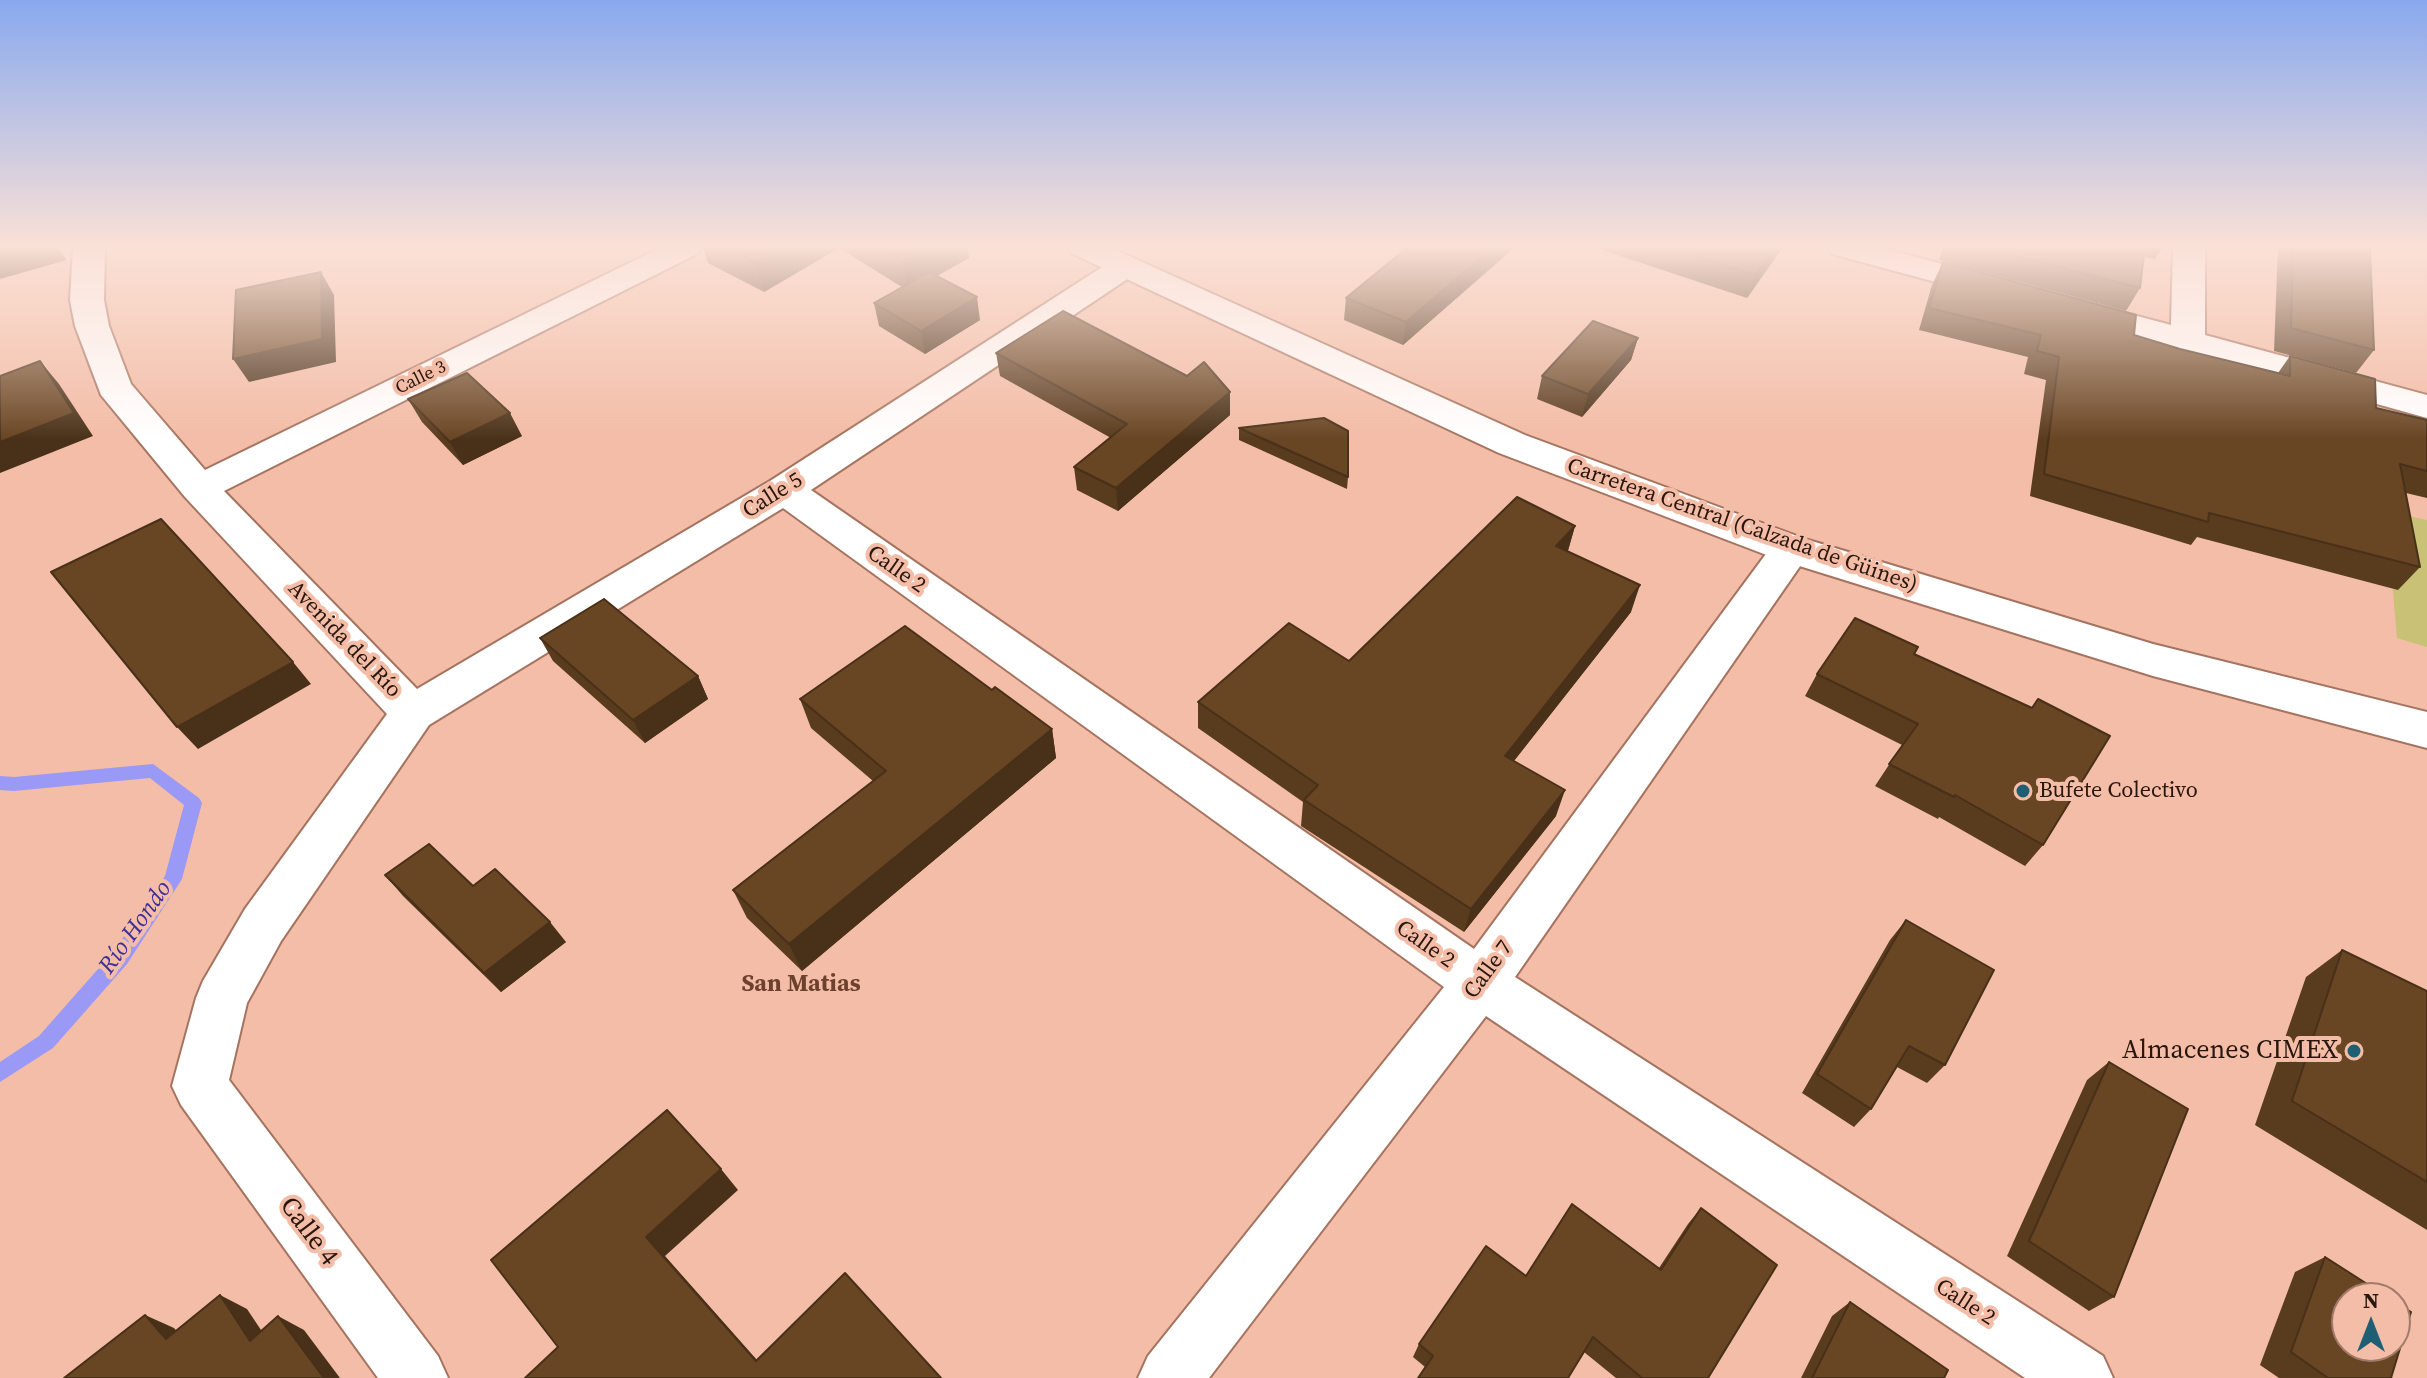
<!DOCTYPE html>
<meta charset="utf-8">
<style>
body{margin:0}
#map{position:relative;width:2427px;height:1378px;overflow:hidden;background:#f3bda7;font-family:"Source Serif 4",serif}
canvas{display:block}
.north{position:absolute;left:2331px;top:1282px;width:80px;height:80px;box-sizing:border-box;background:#f3bda7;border:2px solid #a27a6a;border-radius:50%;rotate:0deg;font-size:22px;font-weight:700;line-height:32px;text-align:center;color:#29160e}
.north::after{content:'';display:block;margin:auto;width:28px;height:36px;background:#1e5f74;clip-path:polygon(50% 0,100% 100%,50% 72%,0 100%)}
</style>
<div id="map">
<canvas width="2427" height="1378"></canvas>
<div class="north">N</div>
</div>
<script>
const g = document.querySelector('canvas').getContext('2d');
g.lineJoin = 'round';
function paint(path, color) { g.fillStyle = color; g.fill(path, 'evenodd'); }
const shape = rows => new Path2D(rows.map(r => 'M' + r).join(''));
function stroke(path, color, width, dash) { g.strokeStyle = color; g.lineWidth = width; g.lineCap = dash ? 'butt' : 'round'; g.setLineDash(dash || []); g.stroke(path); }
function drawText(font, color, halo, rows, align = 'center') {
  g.font = font + ' "Source Serif 4",serif'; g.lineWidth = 8; g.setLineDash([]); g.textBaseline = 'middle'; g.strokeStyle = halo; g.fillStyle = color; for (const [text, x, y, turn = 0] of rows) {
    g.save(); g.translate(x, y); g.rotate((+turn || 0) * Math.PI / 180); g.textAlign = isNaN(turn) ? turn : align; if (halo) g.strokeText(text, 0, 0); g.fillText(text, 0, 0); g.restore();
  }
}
const green = shape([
 [2386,511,2427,520,2427,647,2397,638]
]);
const stream = shape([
 [153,764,199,798,202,803,182,879,127,964,53,1048,0,1082,0,1062,39,1036,113,952,165,876,184,805,150,778,14,791,0,790,0,776,14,777,153,764]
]);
const minor = shape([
 [73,247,105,247,104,300,109,326,131,384,205,470,662,247,702,247,697,254,224,491,417,689,770,481,1113,260,1124,257,1135,260,1140,267,1135,274,811,490,1474,949,1777,539,1791,535,1805,539,1811,549,1805,559,1515,977,2103,1356,2113,1378,2025,1378,1486,1016,1209,1378,1138,1378,1148,1356,1444,987,783,508,429,725,281,941,247,1003,229,1080,438,1356,448,1378,378,1378,181,1105,172,1086,196,998,203,981,245,909,387,714,185,497,101,395,75,326,70,300,73,247],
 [1827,247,1878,247,2007,281,2011,288,2007,295,1995,298,1832,254,1827,247],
 [2173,247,2205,247,2205,335,2427,395,2427,418,2065,317,2060,310,2065,303,2077,300,2171,325,2173,247]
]);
const major = shape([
 [1068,247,1109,247,1525,435,1805,539,2153,644,2427,712,2427,748,2153,676,1777,559,1499,453,1073,254,1068,247]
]);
const wall = shape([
 [703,247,967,247,969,258,937,276,980,320,925,354,879,326,874,303,902,287,839,248,764,292,708,263],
 [1515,247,1403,345,1344,320,1346,298],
 [1593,247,1783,247,1747,298],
 [1943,247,2163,247,2155,259,2143,257,2140,288,2126,311,1939,260],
 [2278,247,2370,247,2374,350,2356,373,2274,351],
 [1943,262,2134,335,2180,349,2278,373,2290,356,2376,408,2427,420,2427,498,2406,493,2420,567,2398,590,2197,537,2191,545,2030,496,2046,380,2024,374,2028,357,1919,330,1932,285],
 [1638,338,1631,360,1582,417,1537,399,1542,376],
 [996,353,1187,376,1230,392,1230,415,1118,511,1077,490,1074,467,1111,438,1000,376],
 [408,399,522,436,463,465,422,422],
 [1239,428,1348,477,1347,489,1239,440],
 [1575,526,1568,551,1631,612,1514,761,1556,816,1464,932,1301,826,1303,802,1198,728,1198,702,1349,661],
 [540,638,698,676,708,699,645,743,553,661],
 [1914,654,2043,845,2025,866,1939,817,1938,819,1875,786,1902,745,1805,696,1817,674],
 [992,690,1052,729,1056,758,802,971,747,918,733,890,873,781,811,728,800,699],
 [385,875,566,942,501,992,403,896],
 [1906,920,1945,1065,1927,1083,1897,1067,1871,1109,1854,1127,1802,1093,1890,940],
 [2342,950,2427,991,2427,1230,2255,1125,2306,977],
 [2109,1062,2114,1297,2089,1311,2007,1256,2087,1080],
 [1701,1208,1708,1378,1616,1378,1584,1352,1425,1367,1413,1357,1419,1344,1526,1276,1659,1268,1688,1224],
 [2325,1257,2391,1378,2279,1378,2260,1365,2295,1272],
 [1850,1302,1944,1378,1801,1378,1832,1316]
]);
const shadedWall = shape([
 [17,247,57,247,67,260,0,279,0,251],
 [782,247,838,247,839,248,764,292,755,262],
 [930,247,967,247,969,258,909,291,903,261],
 [1493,247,1515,247,1403,345,1406,322],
 [1775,247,1783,247,1747,298,1755,275],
 [321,272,334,295,336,362,249,382,233,359],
 [977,297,980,320,925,354,921,331],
 [1638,338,1631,360,1582,417,1588,394],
 [40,361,59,384,93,436,0,473,0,442],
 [1230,392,1230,415,1118,511,1116,488],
 [510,413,522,436,463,465,450,442],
 [1575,526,1567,553,1556,546],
 [1640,585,1631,612,1498,781,1505,756],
 [293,662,311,684,198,749,177,727],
 [698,676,708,699,645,743,633,720],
 [1052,729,1056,758,802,971,789,944],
 [1565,790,1556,816,1464,932,1471,909],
 [550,922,566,942,501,992,484,973],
 [721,1169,738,1190,665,1256,772,1377,756,1361,646,1237],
 [220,1295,247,1309,277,1354,250,1341],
 [145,1315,174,1328,196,1352,166,1339],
 [278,1316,304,1330,340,1378,324,1378]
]);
const building = shape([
 [0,247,17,247,0,251,0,247],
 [725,247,782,247,755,262,725,247],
 [879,247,930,247,903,261,879,247],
 [1408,247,1493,247,1406,322,1346,298,1408,247],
 [1668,247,1775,247,1755,275,1668,247],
 [1983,247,2145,247,2140,288,1983,247],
 [2293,247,2370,247,2374,350,2291,328,2293,247],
 [1943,262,2136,315,2134,335,2180,349,2290,376,2290,356,2375,379,2376,408,2427,420,2427,471,2400,464,2420,567,2209,513,2208,522,2044,474,2059,357,2037,351,2041,335,1929,308,1943,262],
 [321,272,322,339,233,359,236,290,321,272],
 [929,272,977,297,921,331,874,303,929,272],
 [1063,311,1187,376,1204,362,1230,392,1116,488,1074,467,1127,424,996,353,1063,311],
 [1593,321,1638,338,1588,394,1542,376,1593,321],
 [40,361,74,413,0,442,0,376,40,361],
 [467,373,510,413,450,442,408,399,467,373],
 [1324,418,1348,431,1348,477,1239,428,1324,418],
 [1517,497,1575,526,1556,546,1640,585,1505,756,1565,790,1471,909,1304,800,1318,785,1198,702,1289,623,1349,661,1517,497],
 [161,519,293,662,177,727,51,572,161,519],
 [604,599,698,676,633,720,540,638,604,599],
 [1855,618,1918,647,1914,654,2032,708,2038,699,2110,736,2043,845,1955,795,1954,797,1889,764,1918,724,1817,674,1855,618],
 [905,626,992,690,995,687,1052,729,789,944,733,890,886,771,800,699,905,626],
 [429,844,473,886,495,869,550,922,484,973,385,875,429,844],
 [1906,920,1994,970,1945,1065,1909,1046,1871,1109,1817,1074,1906,920],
 [2342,950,2427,991,2427,1182,2292,1101,2342,950],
 [2109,1062,2188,1109,2114,1297,2029,1241,2109,1062],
 [667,1110,721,1169,646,1237,756,1361,845,1273,941,1378,525,1378,558,1347,491,1260,667,1110],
 [1572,1204,1661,1270,1701,1208,1777,1265,1708,1378,1642,1378,1593,1337,1568,1378,1418,1378,1433,1356,1419,1344,1486,1246,1526,1276,1572,1204],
 [2325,1257,2389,1298,2347,1298,2347,1346,2395,1346,2395,1302,2411,1312,2391,1378,2328,1378,2291,1352,2325,1257],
 [220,1295,250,1341,278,1316,324,1378,64,1378,145,1315,166,1339,220,1295],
 [1850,1302,1948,1370,1944,1378,1812,1378,1850,1302]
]);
const markers = [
 [2023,791,8,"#1e5f74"],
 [2354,1051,8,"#1e5f74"]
];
const farStreetnames = [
 ["Calle 3",421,378,-26]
];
const streetNames = [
 ["Calle 5",773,496,-32],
 ["Carretera Central (Calzada de Güines)",1742,526,19],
 ["Calle 2",896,570,35],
 ["Avenida del Río",344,640,46],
 ["Calle 2",1425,945,35],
 ["Calle 7",1489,970,-54],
 ["Calle 2",1965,1303,33]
];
const poiNames = [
 ["Bufete Colectivo",2039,791]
];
const waterNames = [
 ["Río Hondo",136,928,-55]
];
const neighbourhoodNames = [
 ["San Matias",801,985]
];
const nearPoinames = [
 ["Almacenes CIMEX",2338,1051]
];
const nearStreetnames = [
 ["Calle 4",308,1232,53]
];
paint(green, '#c8c176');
paint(stream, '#9a99f6');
stroke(minor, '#a57460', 4);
stroke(major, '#a57460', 4);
paint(minor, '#fff');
paint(major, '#fff');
paint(wall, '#593b1e');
paint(shadedWall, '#493018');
paint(building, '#684523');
stroke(building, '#493018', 2);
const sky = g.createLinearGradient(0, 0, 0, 440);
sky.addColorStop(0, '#89a9ee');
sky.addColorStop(0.56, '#fae1d7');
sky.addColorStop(1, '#fae1d700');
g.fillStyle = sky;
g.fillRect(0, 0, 2427, 440);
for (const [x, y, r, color] of markers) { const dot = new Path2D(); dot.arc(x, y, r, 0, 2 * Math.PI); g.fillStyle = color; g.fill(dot); stroke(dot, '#f3bda7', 3); }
drawText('18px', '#29160e', '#f3bda7', farStreetnames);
drawText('22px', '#29160e', '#f3bda7', streetNames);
drawText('22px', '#29160e', '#f3bda7', poiNames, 'left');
drawText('italic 24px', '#3f2f98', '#f3bda7', waterNames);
drawText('bold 24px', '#6d412e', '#f3bda7', neighbourhoodNames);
drawText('26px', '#29160e', '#f3bda7', nearPoinames, 'right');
drawText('26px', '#29160e', '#f3bda7', nearStreetnames);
</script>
